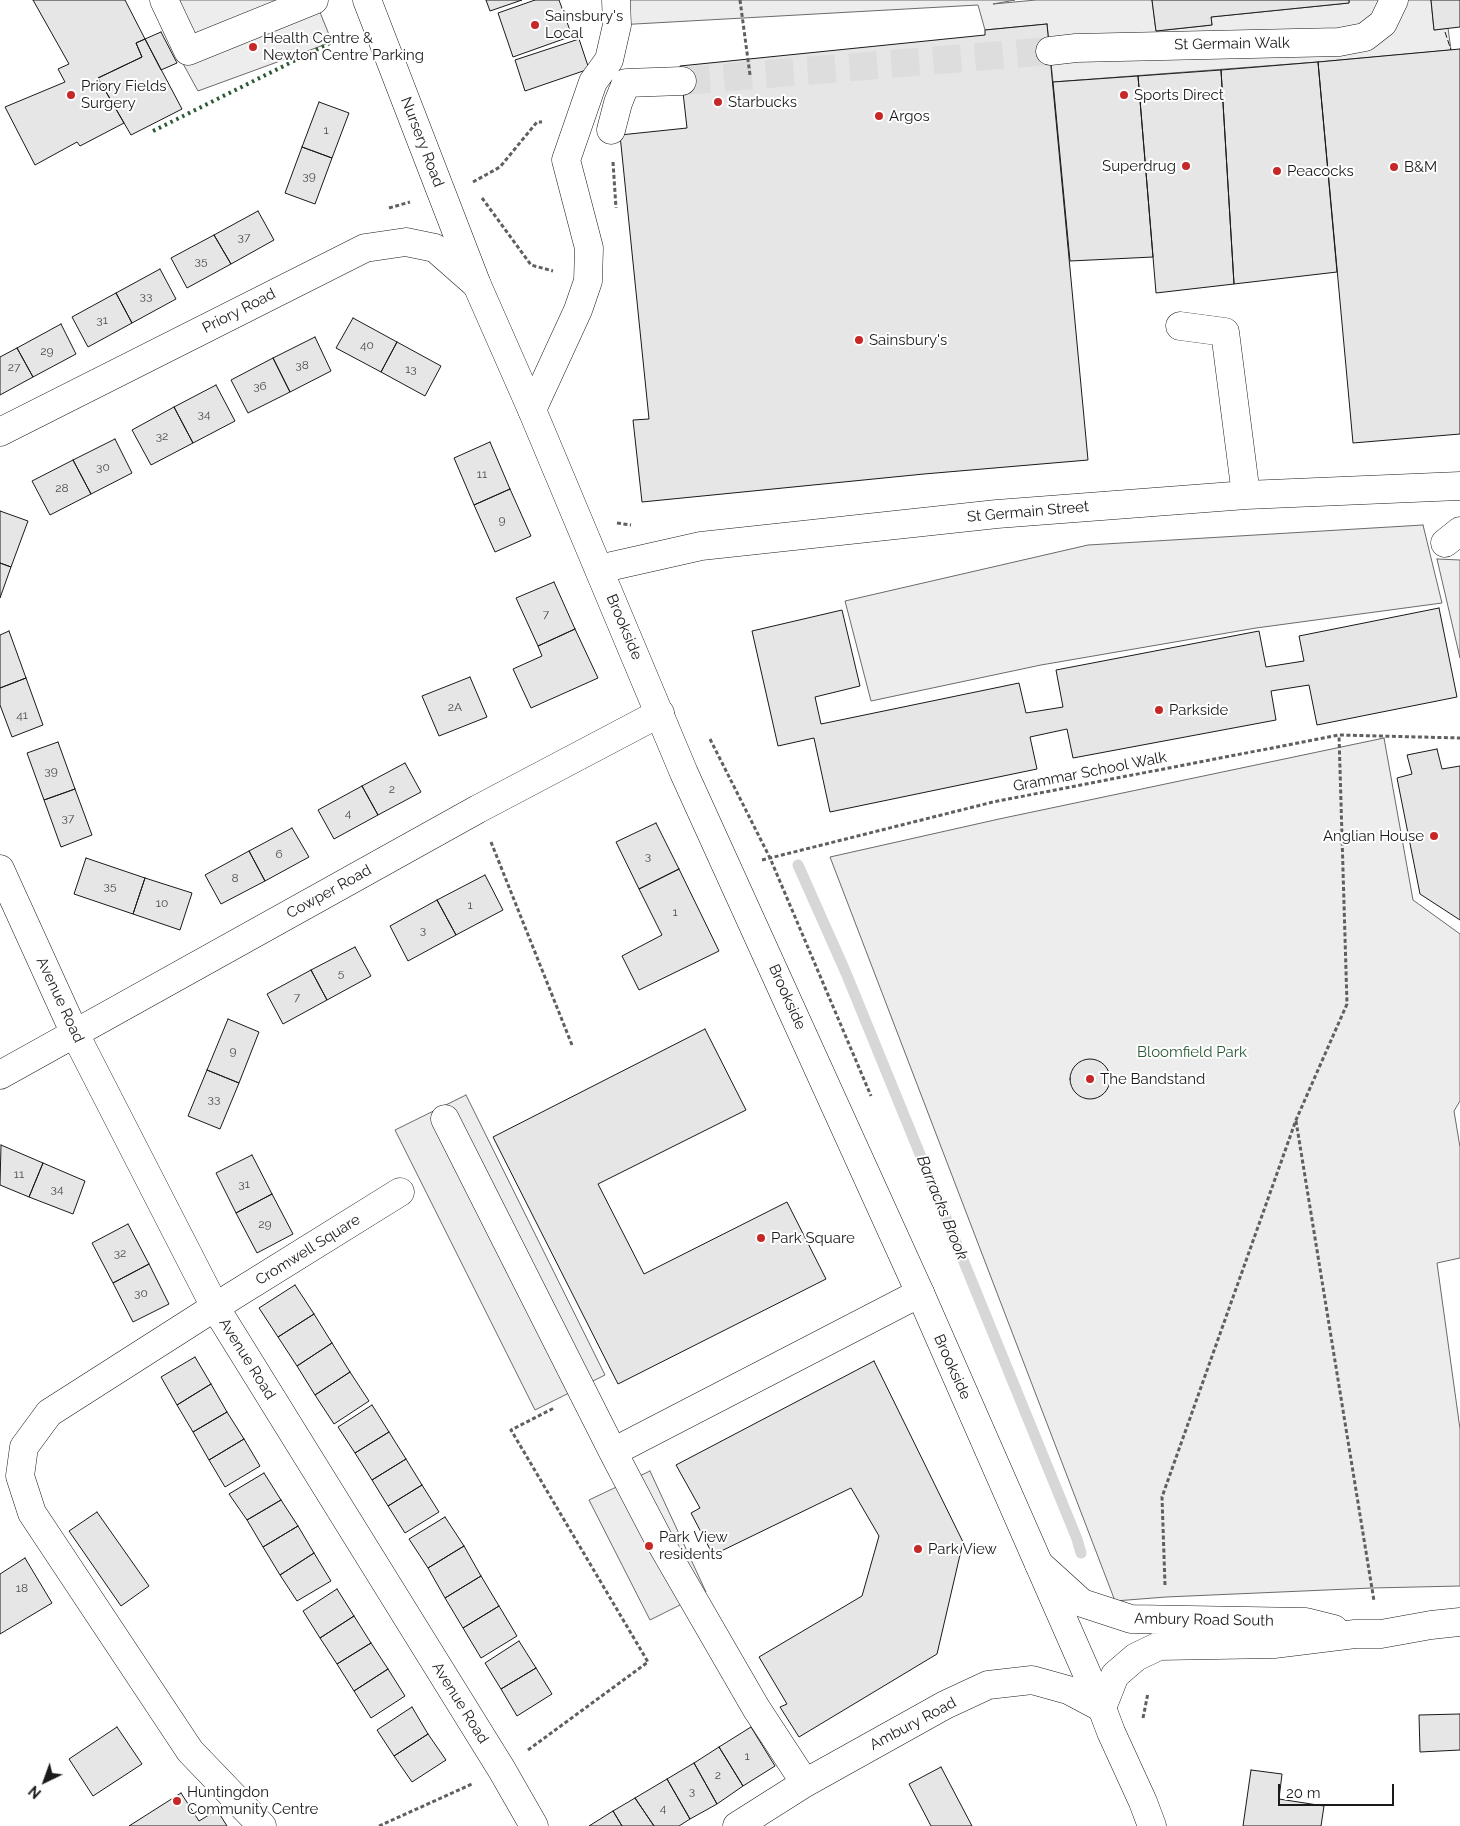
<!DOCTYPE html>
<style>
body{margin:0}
#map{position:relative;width:1460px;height:1826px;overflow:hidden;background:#fff;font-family:Raleway,sans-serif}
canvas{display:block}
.north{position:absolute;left:20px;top:1756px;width:50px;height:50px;-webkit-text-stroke:4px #fff;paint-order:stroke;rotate:222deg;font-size:14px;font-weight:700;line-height:20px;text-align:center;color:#1a1a1a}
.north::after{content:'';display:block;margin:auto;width:18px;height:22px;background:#1a1a1a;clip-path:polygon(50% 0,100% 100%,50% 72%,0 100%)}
.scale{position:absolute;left:1278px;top:1784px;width:116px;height:22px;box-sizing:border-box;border:2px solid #1a1a1a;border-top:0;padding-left:6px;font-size:15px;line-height:18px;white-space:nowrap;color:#1a1a1a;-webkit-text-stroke:4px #fff;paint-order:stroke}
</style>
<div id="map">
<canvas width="1460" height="1826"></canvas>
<div class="north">N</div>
<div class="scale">20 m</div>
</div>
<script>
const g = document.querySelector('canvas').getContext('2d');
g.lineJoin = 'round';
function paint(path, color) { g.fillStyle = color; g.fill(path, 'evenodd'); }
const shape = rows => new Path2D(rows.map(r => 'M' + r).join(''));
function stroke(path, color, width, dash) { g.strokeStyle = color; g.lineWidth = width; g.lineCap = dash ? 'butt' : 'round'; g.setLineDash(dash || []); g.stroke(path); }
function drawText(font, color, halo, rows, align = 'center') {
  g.font = font + ' Raleway,sans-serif'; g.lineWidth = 4; g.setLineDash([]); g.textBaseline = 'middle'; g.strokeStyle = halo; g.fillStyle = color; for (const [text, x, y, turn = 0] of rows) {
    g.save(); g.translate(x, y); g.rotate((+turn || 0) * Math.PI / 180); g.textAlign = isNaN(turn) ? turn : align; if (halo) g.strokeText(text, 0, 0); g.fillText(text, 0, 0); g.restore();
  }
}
const built = shape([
 [164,0,315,0,332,42,198,91,181,60,164,0],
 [616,0,1015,0,993,4,1036,0,1152,0,1156,31,1212,25,1211,17,1349,3,1349,0,1431,0,1434,30,1448,28,1451,50,1318,62,1053,82,1047,24,985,30,978,5,617,25,616,0],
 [1423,525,1442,603,1256,628,1041,665,871,701,845,601,1088,545,1423,525],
 [1437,559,1460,560,1460,658,1437,559],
 [1384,738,1413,900,1460,934,1460,1101,1454,1111,1460,1147,1460,1258,1437,1263,1460,1429,1460,1586,1372,1588,1166,1597,1115,1601,830,857,999,819,1384,738],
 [466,1095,605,1375,535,1410,395,1130,466,1095],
 [650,1471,706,1592,650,1620,589,1500,650,1471]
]);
const stream = shape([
 [798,865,846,973,1077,1539,1081,1553]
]);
const building = shape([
 [33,0,125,0,145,39,136,43,142,57,98,78,124,123,80,146,77,142,35,165,5,107,65,82,58,69,69,64,33,0],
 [486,0,522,0,490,11,486,0],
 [535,0,559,0,572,36,513,57,498,13,535,0],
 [1152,0,1349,0,1349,3,1211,17,1212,25,1156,31,1152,0],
 [1431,0,1460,0,1460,27,1434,30,1431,0],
 [1047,24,1088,460,924,474,642,502,633,420,649,419,620,135,687,128,680,66,985,35,985,30,1047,24],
 [161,32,177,63,161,70,145,39,161,32],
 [145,39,182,109,131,135,98,78,142,57,136,43,145,39],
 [579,39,589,69,525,91,515,60,579,39],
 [1460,49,1460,434,1353,443,1318,62,1460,49],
 [1318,62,1337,272,1234,284,1221,70,1318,62],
 [1221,70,1234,284,1156,293,1138,76,1221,70],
 [1138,76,1153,257,1070,261,1053,82,1138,76],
 [319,102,349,113,332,158,302,147,319,102],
 [302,147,332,158,315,204,285,193,302,147],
 [258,211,274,240,231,264,214,235,258,211],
 [214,235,231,264,187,288,171,258,214,235],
 [160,269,176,299,132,323,116,293,160,269],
 [116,293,132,323,88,347,72,317,116,293],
 [353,318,397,342,381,372,336,348,353,318],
 [61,324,76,354,33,377,17,348,61,324],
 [315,337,331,371,290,392,273,358,315,337],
 [397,342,441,366,425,396,381,372,397,342],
 [17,348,33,377,0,395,0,357,17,348],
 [273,358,290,392,248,413,231,380,273,358],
 [216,385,235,421,193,443,174,407,216,385],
 [174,407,193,443,151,465,132,430,174,407],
 [115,439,132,473,91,494,73,460,115,439],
 [490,442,510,489,474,505,454,458,490,442],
 [73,460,91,494,50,515,32,481,73,460],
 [510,489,531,536,495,552,474,505,510,489],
 [0,511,28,521,11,567,0,563,0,511],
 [0,563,11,567,0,598,0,563],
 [554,582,575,629,538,646,516,598,554,582],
 [1439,608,1457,697,1317,725,1309,685,1271,691,1276,720,1073,758,1067,729,1030,737,1037,769,830,812,814,738,778,746,752,631,842,610,860,686,815,697,821,724,1019,683,1026,713,1063,707,1056,670,1259,631,1266,667,1304,661,1299,636,1439,608],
 [575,629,598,678,531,708,513,669,542,656,538,646,575,629],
 [9,631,26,678,0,688,0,635,9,631],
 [470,677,487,717,439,736,422,696,470,677],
 [26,678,43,725,12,737,0,705,0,688,26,678],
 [58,742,75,789,44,800,27,753,58,742],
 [1437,749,1442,769,1460,766,1460,920,1420,894,1397,778,1412,774,1407,755,1437,749],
 [405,763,421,792,378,815,362,786,405,763],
 [362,786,378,815,334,839,318,810,362,786],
 [75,789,92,835,61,847,44,800,75,789],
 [656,823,679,869,639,889,616,842,656,823],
 [292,828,309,857,265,881,249,851,292,828],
 [249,851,265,881,221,904,205,875,249,851],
 [86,858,145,878,133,914,74,894,86,858],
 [679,869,719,951,639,990,622,956,662,935,639,889,679,869],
 [485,875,503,910,456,935,437,900,485,875],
 [145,878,192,893,180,930,133,914,145,878],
 [437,900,456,935,408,961,390,926,437,900],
 [355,947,371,976,327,1000,311,970,355,947],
 [311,970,327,1000,283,1024,267,994,311,970],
 [228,1019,259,1032,239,1083,207,1070,228,1019],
 [705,1029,746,1110,598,1184,644,1274,787,1202,826,1279,618,1384,493,1137,705,1029],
 '1070 1079a20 20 0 1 1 40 0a20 20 0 1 1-40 0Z',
 [207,1070,239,1083,220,1129,188,1116,207,1070],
 [1,1145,43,1163,29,1197,0,1185,1,1145],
 [252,1155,272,1194,236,1213,216,1173,252,1155],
 [43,1163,85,1181,73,1214,29,1197,43,1163],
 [272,1194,293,1234,257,1253,236,1213,272,1194],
 [128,1224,149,1264,113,1283,92,1243,128,1224],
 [149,1264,169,1304,133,1322,113,1283,149,1264],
 [295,1285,314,1314,278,1337,259,1308,295,1285],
 [314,1314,332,1343,297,1366,278,1337,314,1314],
 [332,1343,350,1372,315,1395,297,1366,332,1343],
 [195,1357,211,1384,177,1405,161,1377,195,1357],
 [874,1361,963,1542,937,1654,799,1737,780,1707,787,1704,759,1657,862,1596,879,1536,851,1488,713,1555,691,1513,700,1508,676,1465,874,1361],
 [350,1372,369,1401,334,1424,315,1395,350,1372],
 [211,1384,227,1412,193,1432,177,1405,211,1384],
 [372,1405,389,1432,355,1453,338,1427,372,1405],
 [227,1412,244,1439,209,1460,193,1432,227,1412],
 [389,1432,406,1459,372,1480,355,1453,389,1432],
 [244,1439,260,1466,225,1487,209,1460,244,1439],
 [406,1459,422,1485,388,1506,372,1480,406,1459],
 [264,1473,281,1500,247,1520,229,1494,264,1473],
 [422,1485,439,1512,405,1533,388,1506,422,1485],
 [281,1500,298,1526,263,1547,247,1520,281,1500],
 [97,1512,149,1586,121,1606,69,1531,97,1512],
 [445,1517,464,1546,428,1568,409,1539,445,1517],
 [298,1526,314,1553,280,1575,263,1547,298,1526],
 [464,1546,481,1576,445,1598,428,1568,464,1546],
 [314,1553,331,1581,297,1601,280,1575,314,1553],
 [25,1558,52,1603,0,1634,0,1574,25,1558],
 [481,1576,499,1606,463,1628,445,1598,481,1576],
 [337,1589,354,1616,320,1638,303,1611,337,1589],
 [499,1606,517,1636,481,1658,463,1628,499,1606],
 [354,1616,371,1643,337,1664,320,1638,354,1616],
 [519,1641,536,1668,501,1689,485,1663,519,1641],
 [371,1643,388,1669,354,1691,337,1664,371,1643],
 [536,1668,552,1694,517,1716,501,1689,536,1668],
 [388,1669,405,1696,371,1718,354,1691,388,1669],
 [412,1707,428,1734,394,1756,377,1730,412,1707],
 [1460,1714,1460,1750,1420,1752,1419,1715,1460,1714],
 [117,1727,142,1764,93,1796,69,1759,117,1727],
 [751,1727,775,1766,743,1786,719,1747,751,1727],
 [428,1734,446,1760,412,1782,394,1756,428,1734],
 [719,1747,743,1786,717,1804,694,1763,719,1747],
 [694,1763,717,1804,690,1819,667,1779,694,1763],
 [941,1767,972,1826,931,1826,909,1784,941,1767],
 [1251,1770,1282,1774,1279,1799,1324,1806,1321,1826,1243,1826,1251,1770],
 [667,1779,690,1819,679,1826,654,1826,635,1798,667,1779],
 [181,1793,199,1821,217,1810,227,1826,129,1826,181,1793],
 [635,1798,654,1826,622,1826,613,1811,635,1798],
 [613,1811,622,1826,589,1826,613,1811]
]);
const minorTunnel = shape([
 [682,81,1050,51]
]);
const path = shape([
 [740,0,750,75],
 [613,162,616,208],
 [473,182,500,167,537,122,542,122],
 [482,198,531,265,553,271],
 [389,208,410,202],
 [617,523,631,525],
 [710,739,770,858,871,1096],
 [491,842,572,1045],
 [762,860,993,802,1339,735,1460,738],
 [1296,1121,1374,1601],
 [1165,1585,1162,1497,1296,1120,1347,1004,1339,735],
 [1143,1718,1148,1693],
 [528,1750,648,1662,511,1430,554,1408],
 [379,1826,472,1784]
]);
const minor = shape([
 [164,0,188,51,314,0],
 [1050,51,1076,48,1339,42,1365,37,1383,23,1394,0],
 [611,130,618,103,626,83,682,81],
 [1180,326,1225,332,1246,495],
 [532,410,578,310,588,281,589,248,566,160,593,82,609,60,617,25,616,0],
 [0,432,365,248,406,242,435,248,477,285],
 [1445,543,1460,531],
 [599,569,701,546,997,514,1246,495,1460,486],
 [0,869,75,1034,215,1307,502,1770,534,1826],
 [0,1075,478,809,660,713],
 [445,1119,613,1452,659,1540,756,1708,805,1783],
 [613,1452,920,1293],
 [1039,1564,1082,1603,1131,1619,1306,1622,1334,1629],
 [262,1826,190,1751,32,1513,20,1476,24,1447,49,1413,215,1307,400,1192],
 [737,1826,805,1783,945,1705,988,1685,1032,1680,1068,1690,1102,1708,1115,1675,1136,1657,1159,1646,1274,1644,1355,1634,1381,1634,1431,1625,1460,1622]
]);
const major = shape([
 [367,0,477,285,532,410,684,773,920,1293,1102,1708,1111,1732,1143,1802,1152,1826]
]);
const hedge = shape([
 [153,131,332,42]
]);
const fence = shape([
 [1445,32,1451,50]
]);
const markers = [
 [535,25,5,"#c62828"],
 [253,47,5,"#c62828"],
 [71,95,5,"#c62828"],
 [1124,95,5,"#c62828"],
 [718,102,5,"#c62828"],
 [879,116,5,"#c62828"],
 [1186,166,5,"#c62828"],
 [1394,167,5,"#c62828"],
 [1277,171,5,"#c62828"],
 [859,340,5,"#c62828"],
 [1159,710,5,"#c62828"],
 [1434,836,5,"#c62828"],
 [1090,1079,5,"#c62828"],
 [761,1238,5,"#c62828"],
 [649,1546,5,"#c62828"],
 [918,1549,5,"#c62828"],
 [177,1801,5,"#c62828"]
];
const numberNames = [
 ["1",326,130],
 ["39",309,176],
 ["37",244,237],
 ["35",201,261],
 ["33",146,296],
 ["31",102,320],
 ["40",367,345],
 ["29",47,351],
 ["38",302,365],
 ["27",14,367],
 ["13",411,369],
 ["36",260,386],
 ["34",204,414],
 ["32",162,436],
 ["30",103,467],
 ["11",482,474],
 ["28",62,488],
 ["9",502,520],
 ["7",546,614],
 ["2A",455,707],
 ["41",22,715],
 ["39",51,771],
 ["2",392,789],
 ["4",348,813],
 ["37",68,818],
 ["6",279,854],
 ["3",648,856],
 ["8",235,878],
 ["35",110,886],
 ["10",162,903],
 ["1",470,905],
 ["1",675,912],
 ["3",423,930],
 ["5",341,973],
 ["7",297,997],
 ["9",233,1051],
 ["33",214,1099],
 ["11",19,1174],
 ["31",244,1184],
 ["34",57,1189],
 ["29",265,1224],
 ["32",120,1253],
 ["30",141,1293],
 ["18",22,1588],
 ["1",747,1756],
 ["2",718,1775],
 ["3",692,1791],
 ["4",663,1808]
];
const poiNames = [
 ["Sainsbury's",545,16],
 ["Local",545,33],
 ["Health Centre &",263,38],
 ["Newton Centre Parking",263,55],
 ["Priory Fields",81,86],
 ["Surgery",81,103],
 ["Sports Direct",1134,95],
 ["Starbucks",728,102],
 ["Argos",889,116],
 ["Superdrug",1176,166,"right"],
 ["B&M",1404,167],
 ["Peacocks",1287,171],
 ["Sainsbury's",869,340],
 ["Parkside",1169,710],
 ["Anglian House",1424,836,"right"],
 ["The Bandstand",1100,1079],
 ["Park Square",771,1238],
 ["Park View",659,1537],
 ["residents",659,1554],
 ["Park View",928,1549],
 ["Huntingdon",187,1792],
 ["Community Centre",187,1809]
];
const streetNames = [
 ["St Germain Walk",1232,44,-1],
 ["Nursery Road",422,142,69],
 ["Priory Road",239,311,-27],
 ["St Germain Street",1028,512,-5],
 ["Brookside",624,627,67],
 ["Grammar School Walk",1090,772,-11],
 ["Cowper Road",329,892,-29],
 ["Brookside",787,997,66],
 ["Avenue Road",60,1000,65],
 ["Cromwell Square",308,1250,-32],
 ["Avenue Road",247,1359,58],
 ["Brookside",952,1367,66],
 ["Ambury Road South",1204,1620,1],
 ["Avenue Road",460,1703,58],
 ["Ambury Road",913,1724,-28]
];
const parkNames = [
 ["Bloomfield Park",1192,1052]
];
const waterNames = [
 ["Barracks Brook",942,1208,68]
];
paint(built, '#ededed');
stroke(built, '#6a6a6a', 1);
stroke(stream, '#d7d7d7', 11);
paint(building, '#e6e6e6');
stroke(building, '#1a1a1a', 1);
stroke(minorTunnel, '#ddd', 28, [28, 14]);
stroke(minor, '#1a1a1a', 29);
stroke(major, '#1a1a1a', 29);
stroke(path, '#5f5f5f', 3, [4, 2.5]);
stroke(minor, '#fff', 28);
stroke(major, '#fff', 28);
stroke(hedge, '#2b5a34', 4, [2.5, 4]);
stroke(fence, '#1a1a1a', 1, [6, 2.5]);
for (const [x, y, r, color] of markers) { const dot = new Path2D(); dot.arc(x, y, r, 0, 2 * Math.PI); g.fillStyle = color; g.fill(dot); stroke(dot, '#fff', 2); }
drawText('12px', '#4d4d4d', null, numberNames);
drawText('15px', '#1a1a1a', '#fff', poiNames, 'left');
drawText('15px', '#1a1a1a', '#fff', streetNames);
drawText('15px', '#2b5a34', '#fff', parkNames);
drawText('italic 16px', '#1a1a1a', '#fff', waterNames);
</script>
